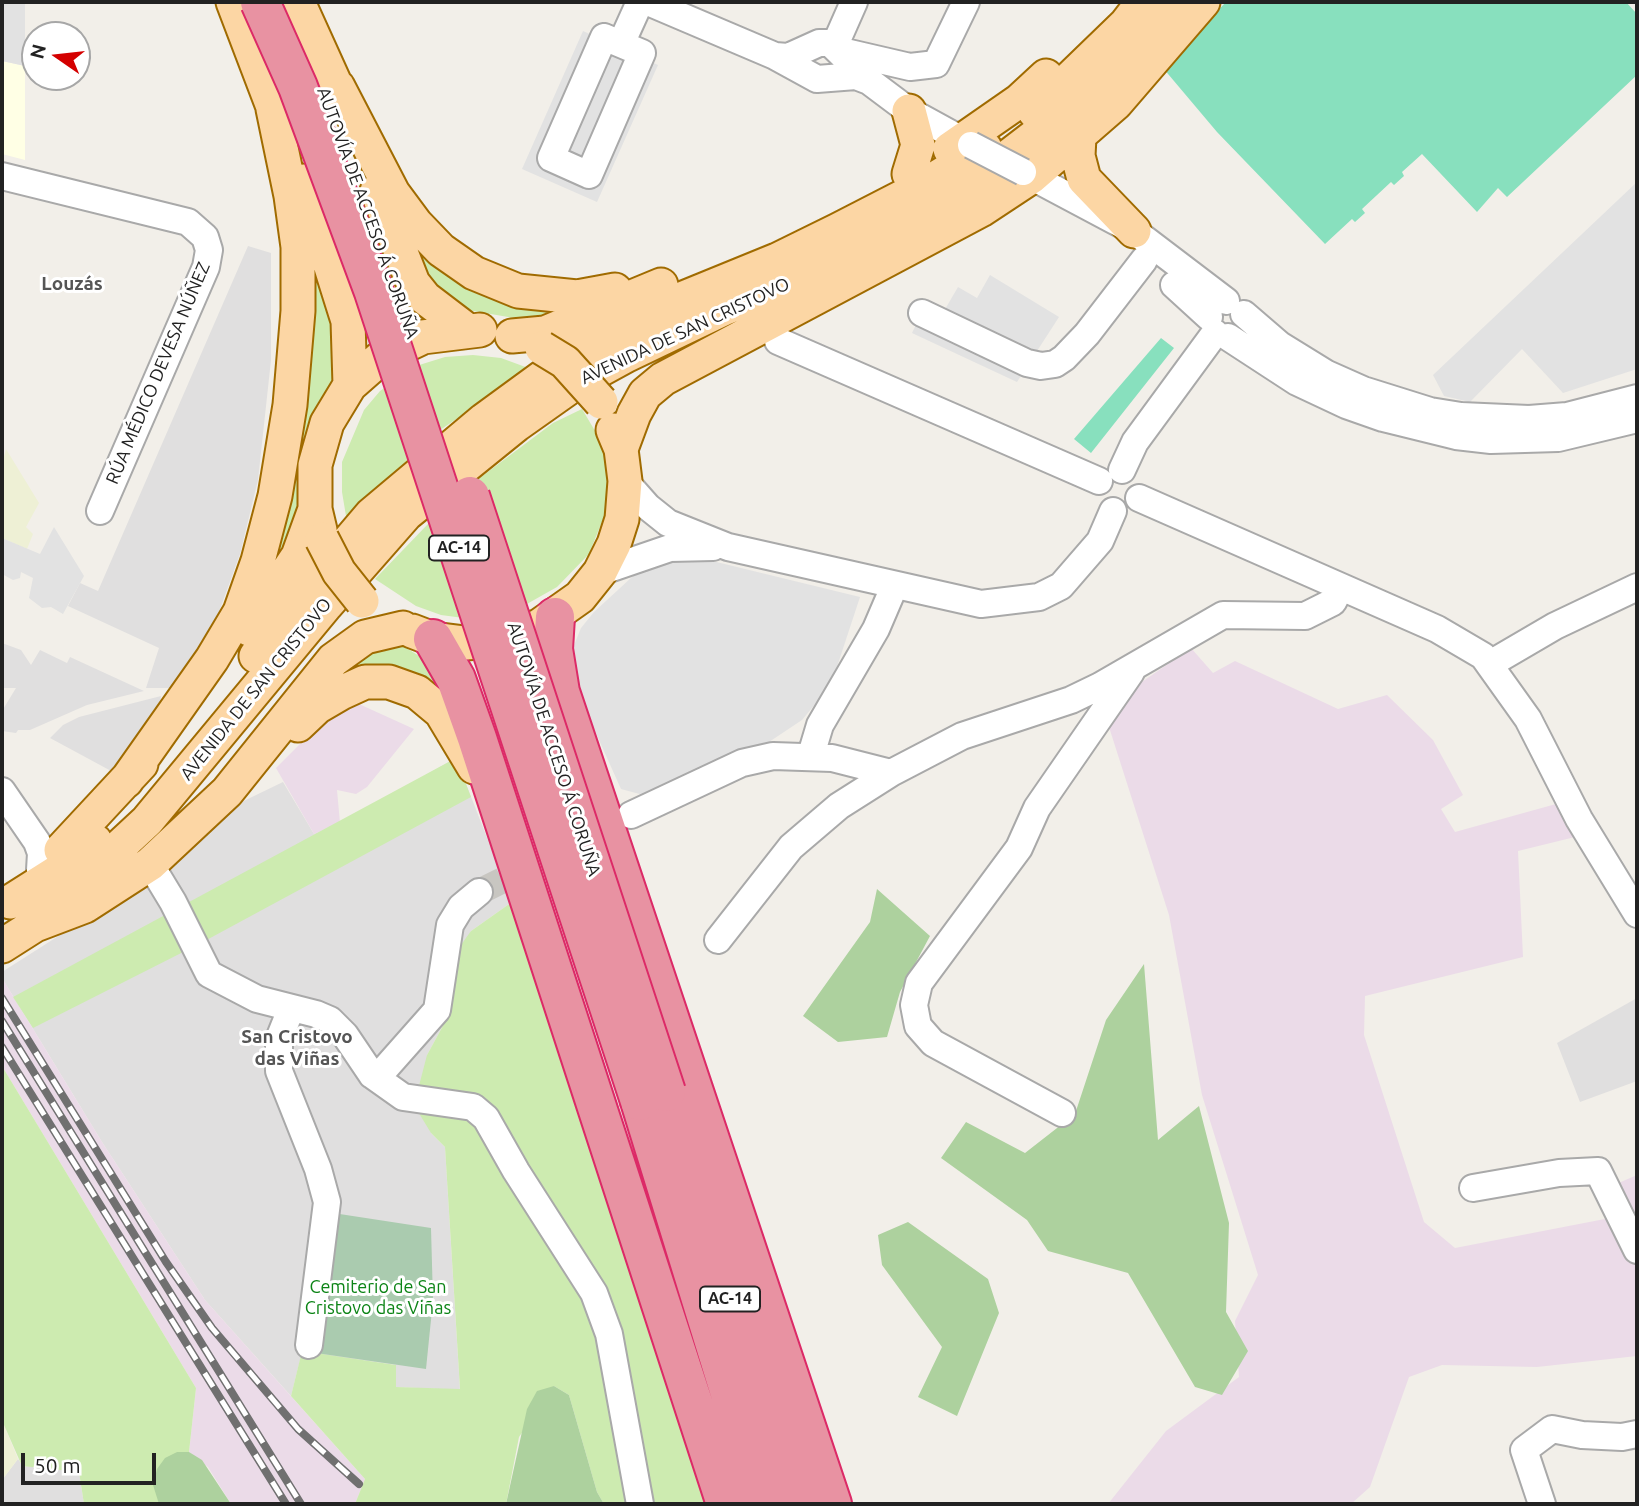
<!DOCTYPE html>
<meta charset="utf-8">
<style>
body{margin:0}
#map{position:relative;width:1639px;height:1506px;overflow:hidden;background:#f2efe9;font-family:Ubuntu,sans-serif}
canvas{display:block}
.frame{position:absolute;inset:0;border:4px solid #222;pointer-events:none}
.north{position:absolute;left:21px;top:21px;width:70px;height:70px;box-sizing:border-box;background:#fff;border:2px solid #a7a7a7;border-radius:50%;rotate:284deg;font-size:19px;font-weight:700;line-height:28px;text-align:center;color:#222}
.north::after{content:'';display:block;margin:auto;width:24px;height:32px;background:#d40000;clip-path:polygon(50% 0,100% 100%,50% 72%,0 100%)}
.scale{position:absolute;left:21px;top:1453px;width:135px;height:32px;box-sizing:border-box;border:4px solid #222;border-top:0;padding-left:9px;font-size:21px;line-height:24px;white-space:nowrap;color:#222;-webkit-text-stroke:5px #fff;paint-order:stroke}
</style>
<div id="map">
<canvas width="1639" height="1506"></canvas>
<div class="frame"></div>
<div class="north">N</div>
<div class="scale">50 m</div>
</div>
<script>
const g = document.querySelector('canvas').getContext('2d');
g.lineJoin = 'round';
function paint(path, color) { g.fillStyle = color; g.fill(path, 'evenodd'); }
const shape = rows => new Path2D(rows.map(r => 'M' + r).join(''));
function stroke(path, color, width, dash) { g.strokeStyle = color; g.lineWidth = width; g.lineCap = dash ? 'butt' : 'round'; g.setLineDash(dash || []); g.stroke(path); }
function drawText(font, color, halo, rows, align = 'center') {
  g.font = font + ' Ubuntu,sans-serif'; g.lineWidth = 6; g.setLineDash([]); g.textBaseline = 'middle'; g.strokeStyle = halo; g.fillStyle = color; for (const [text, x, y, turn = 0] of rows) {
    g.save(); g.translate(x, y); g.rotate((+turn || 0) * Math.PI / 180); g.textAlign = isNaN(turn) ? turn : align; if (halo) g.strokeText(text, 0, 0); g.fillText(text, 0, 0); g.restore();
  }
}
const residential = shape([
 [248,246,271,253,271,360,258,480,240,554,220,609,181,688,146,688,159,648,68,606,80,583,98,591],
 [2,643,21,650,31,665,40,650,67,663,70,657,144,691,87,705,30,730,18,730,16,733,2,731,2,711,16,688,2,688],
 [161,696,160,705,113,772,50,738,63,725,79,717],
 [456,758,512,902,471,931,450,982,451,1011,427,1055,431,1133,445,1147,460,1390,396,1387,396,1365,302,1352,291,1396,205,1300,102,1142,2,978,2,972,143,882,223,811,283,782,314,834,340,823],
 [1637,998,1637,1081,1580,1102,1557,1043],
 [18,1459,23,1466,79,1472,84,1504,2,1504,2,1480]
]);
const industrial = shape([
 [1191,648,1213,673,1235,661,1338,709,1387,695,1433,740,1463,795,1441,809,1455,832,1556,804,1575,837,1518,851,1523,957,1365,996,1364,1035,1424,1222,1455,1248,1610,1218,1607,1188,1637,1175,1637,1356,1537,1367,1442,1365,1409,1377,1370,1487,1351,1504,1108,1504,1166,1431,1239,1377,1235,1321,1258,1275,1202,1095,1169,915,1109,727,1126,693],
 [359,704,414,729,367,787,356,794,337,790,340,823,314,834,276,768,331,713,343,706],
 [2,978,102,1142,205,1300,365,1479,355,1504,231,1504,208,1467,189,1452,196,1388,2,1066]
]);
const education = shape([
 [2,61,25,66,25,160,2,154]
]);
const farmland = shape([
 [6,449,39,503,26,527,33,534,27,549,2,538,2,464],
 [2,1397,4,1425,18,1459,2,1480]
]);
const grass = shape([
 [404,218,422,238,582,304,537,322,462,309,428,286],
 [307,261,330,285,338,372,318,403,306,433,299,468,300,523,259,592],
 [473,355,501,358,531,369,437,432,347,522,342,492,342,462,364,410,380,391,416,366,445,357],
 [582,409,604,446,610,478,607,509,589,554,557,587,518,609,471,619,441,615,416,606,375,579,453,498,553,423],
 [392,645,403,646,424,659,450,699,343,680,343,665,359,655],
 [456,758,471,797,201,943,33,1028,13,997],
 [512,902,708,1504,604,1504,597,1492,569,1395,554,1386,519,1437,506,1504,355,1504,365,1479,291,1396,302,1351,396,1365,396,1387,460,1389,445,1147,431,1133,414,1105,427,1055,451,1011,450,982,458,949,471,931],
 [2,1066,196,1388,189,1452,177,1452,159,1504,84,1504,79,1472,22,1466,4,1425]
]);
const forest = shape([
 [877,889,930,936,900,992,887,1037,838,1042,803,1016,870,922],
 [1144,964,1158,1140,1199,1106,1229,1223,1226,1312,1248,1351,1222,1395,1195,1387,1128,1273,1048,1251,1027,1220,941,1158,966,1122,1025,1153,1075,1114,1106,1020],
 [908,1222,988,1279,999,1313,957,1416,918,1397,942,1347,882,1265,878,1235],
 [554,1386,569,1395,597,1492,604,1504,506,1504,527,1409,537,1391],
 [177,1452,189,1452,202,1460,231,1504,159,1504,153,1485,157,1469,165,1458]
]);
const cemetery = shape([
 [333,1213,431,1228,433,1300,426,1369,316,1353]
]);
const pitch = shape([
 [1226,2,1626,2,1637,14,1637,75,1507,197,1498,188,1477,212,1422,154,1402,172,1404,176,1394,185,1391,182,1362,209,1365,213,1355,222,1352,219,1325,244,1217,132,1163,68],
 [1161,338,1174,348,1091,453,1074,439]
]);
const parking = shape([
 [2,2,25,2,25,66,2,61],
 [583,31,658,65,597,202,522,169],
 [1637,182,1637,369,1563,393,1522,349,1470,402,1444,396,1433,375],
 [990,275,1059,317,1017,382,912,333,927,302,944,311,958,287,977,298],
 [54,527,84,576,63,614,51,607,42,608,29,598,33,578,21,572,20,578,13,580,2,574,2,538,40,554],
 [700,558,860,597,831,685,802,720,769,742,651,797,621,789,573,682,573,648,581,628,594,612,632,577,650,566]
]);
const minorTunnel = shape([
 [479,892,573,845]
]);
const minor = shape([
 [648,2,775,56,817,79,856,76,869,81],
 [604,37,642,53,589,175,551,158,604,37],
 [621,44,640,2],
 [835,45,854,2],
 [841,51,910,67,936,64,966,2],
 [775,56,788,57,819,43,830,43,869,81,909,111,971,145],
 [1023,172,1134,231,1226,301],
 [2,176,188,222,205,237,209,250,206,267,100,511],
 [1174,285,1209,317],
 [922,313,1027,363,1041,366,1055,364,1064,358,1087,334,1144,260],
 [1244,314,1280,345,1327,374,1363,390,1430,411,1461,416,1529,419,1567,416,1637,398],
 [1228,337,1297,382,1346,405,1383,418,1456,436,1491,440,1558,438,1637,419],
 [778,341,1099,481],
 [1122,470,1135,442,1215,333],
 [625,481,648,507,668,523,728,547,981,604,1039,597,1061,586,1100,541,1113,511],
 [1139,498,1437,629,1483,656,1528,719,1579,819,1637,914],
 [600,572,670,548,713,547],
 [1490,664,1555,626,1637,587],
 [811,755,820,725,876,629,894,587],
 [2,791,37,842,41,853,40,870],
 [631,815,742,763,773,756,832,758,891,773],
 [150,864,173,902,209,974,257,999,316,1014,330,1020,345,1035,372,1075,403,1097,473,1107,486,1118,516,1171,594,1293,609,1334,640,1504],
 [718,940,791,847,839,806,891,773,962,736,1071,700,1100,686,1223,615,1305,616,1333,602,1341,587],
 [291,1009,279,1039,279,1071,318,1169,327,1202,309,1345],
 [372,1075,383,1071,437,1010,450,925,461,907,479,892],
 [1062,1113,933,1043,918,1026,914,1005,919,983,1019,848,1037,808,1131,672],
 [1473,1188,1559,1173,1598,1171,1637,1250],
 [1542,1504,1524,1450,1552,1429,1582,1435,1622,1437,1637,1434]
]);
const major = shape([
 [233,2,281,128],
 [298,2,346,108],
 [338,87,393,193,416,224,441,250,474,273,518,291,577,297,615,290],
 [1035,112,1126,24,1143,2],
 [1079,137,1078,156,1084,179,1134,231],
 [950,149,1019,101,1046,76],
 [909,174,918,145,909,111],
 [304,181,348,321,350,385],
 [377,191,413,283,425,298,467,330],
 [512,336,545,333,661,285],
 [621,449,634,414,645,394,663,379,981,210,1031,177,1116,103,1203,2],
 [320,530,315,509,315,465,327,423,350,385,383,356,423,337,480,330],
 [249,629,298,556,315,509],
 [412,631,433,639,465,643,496,641,539,626,580,597,600,572,614,544,622,519,625,481,621,449,613,430],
 [256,656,291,609,371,515,484,420,577,352,652,311,777,260,838,230,918,189,985,148],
 [298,725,317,707,341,693,365,682,389,682,417,692,441,712,474,767],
 [126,781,212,659,240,612,258,561,275,496,290,405,298,311,298,247,291,196,273,109],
 [61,850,141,764],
 [10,902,70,864,95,841],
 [35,925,147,821,326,605,406,514,516,425,574,384,627,355,723,309,806,274,924,214,975,182,1087,96,1175,2],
 [2,946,35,925,85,906,150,864,227,792,333,660,365,637,403,628]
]);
const highway = shape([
 [555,617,553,649,560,692,832,1504],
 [433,639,456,679,477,738,726,1504],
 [666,1093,767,1415,798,1504],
 [640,1101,764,1504]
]);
const rail = shape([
 [2,998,166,1262,212,1328,298,1429,359,1484],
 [2,1021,301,1504],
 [2,1047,286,1504]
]);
const minorBridge = shape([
 [971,145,1023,172]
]);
const majorBridge = shape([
 [542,348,565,362,601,402],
 [322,539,339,572,362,601]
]);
const highwayBridge = shape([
 [260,2,298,87,374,292,640,1101],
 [470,496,666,1092]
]);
const shields = [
 [459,548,60],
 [730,1299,60]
];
const shieldNames = [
 ["AC-14",459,548],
 ["AC-14",730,1299]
];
const streetNames = [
 ["AUTOVÍA DE ACCESO Á CORUÑA",368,213,70],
 ["AVENIDA DE SAN CRISTOVO",685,331,-25],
 ["RÚA MÉDICO DEVESA NÚÑEZ",158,373,-67],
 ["AVENIDA DE SAN CRISTOVO",256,689,-51],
 ["AUTOVÍA DE ACCESO Á CORUÑA",554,749,72]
];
const parkNames = [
 ["Cemiterio de San",378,1287],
 ["Cristovo das Viñas",378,1308]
];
const neighbourhoodNames = [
 ["Louzás",72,284],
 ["San Cristovo",297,1037],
 ["das Viñas",297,1059]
];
paint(residential, '#e0dfdf');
paint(industrial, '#ebdbe8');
paint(education, '#ffffe5');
paint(farmland, '#eef0d5');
paint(grass, '#cdebb0');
paint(forest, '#add19e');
paint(cemetery, '#aacbaf');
paint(pitch, '#88e0be');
paint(parking, '#e2e2e2');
stroke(minorTunnel, '#c8c6c1', 26, [26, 13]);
stroke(minor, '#a9a9a9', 30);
stroke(major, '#a06b00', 37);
stroke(highway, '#dc2a67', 42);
stroke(minor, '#fff', 26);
stroke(major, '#fcd6a4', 33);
stroke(highway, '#e892a2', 38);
stroke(rail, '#707070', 8);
stroke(rail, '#fff', 5, [16]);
stroke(minorBridge, '#a9a9a9', 30, []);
stroke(majorBridge, '#a06b00', 37, []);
stroke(highwayBridge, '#dc2a67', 42, []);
stroke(minorBridge, '#fff', 26);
stroke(majorBridge, '#fcd6a4', 33);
stroke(highwayBridge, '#e892a2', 38);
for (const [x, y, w] of shields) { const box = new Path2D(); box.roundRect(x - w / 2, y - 12.5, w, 25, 5); g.fillStyle = '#fff'; g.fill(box); stroke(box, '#222', 2); }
drawText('bold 16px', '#222', null, shieldNames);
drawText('18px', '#222', '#fff', streetNames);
drawText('18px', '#0c8416', '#fff', parkNames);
drawText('bold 19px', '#555', '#fff', neighbourhoodNames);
</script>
